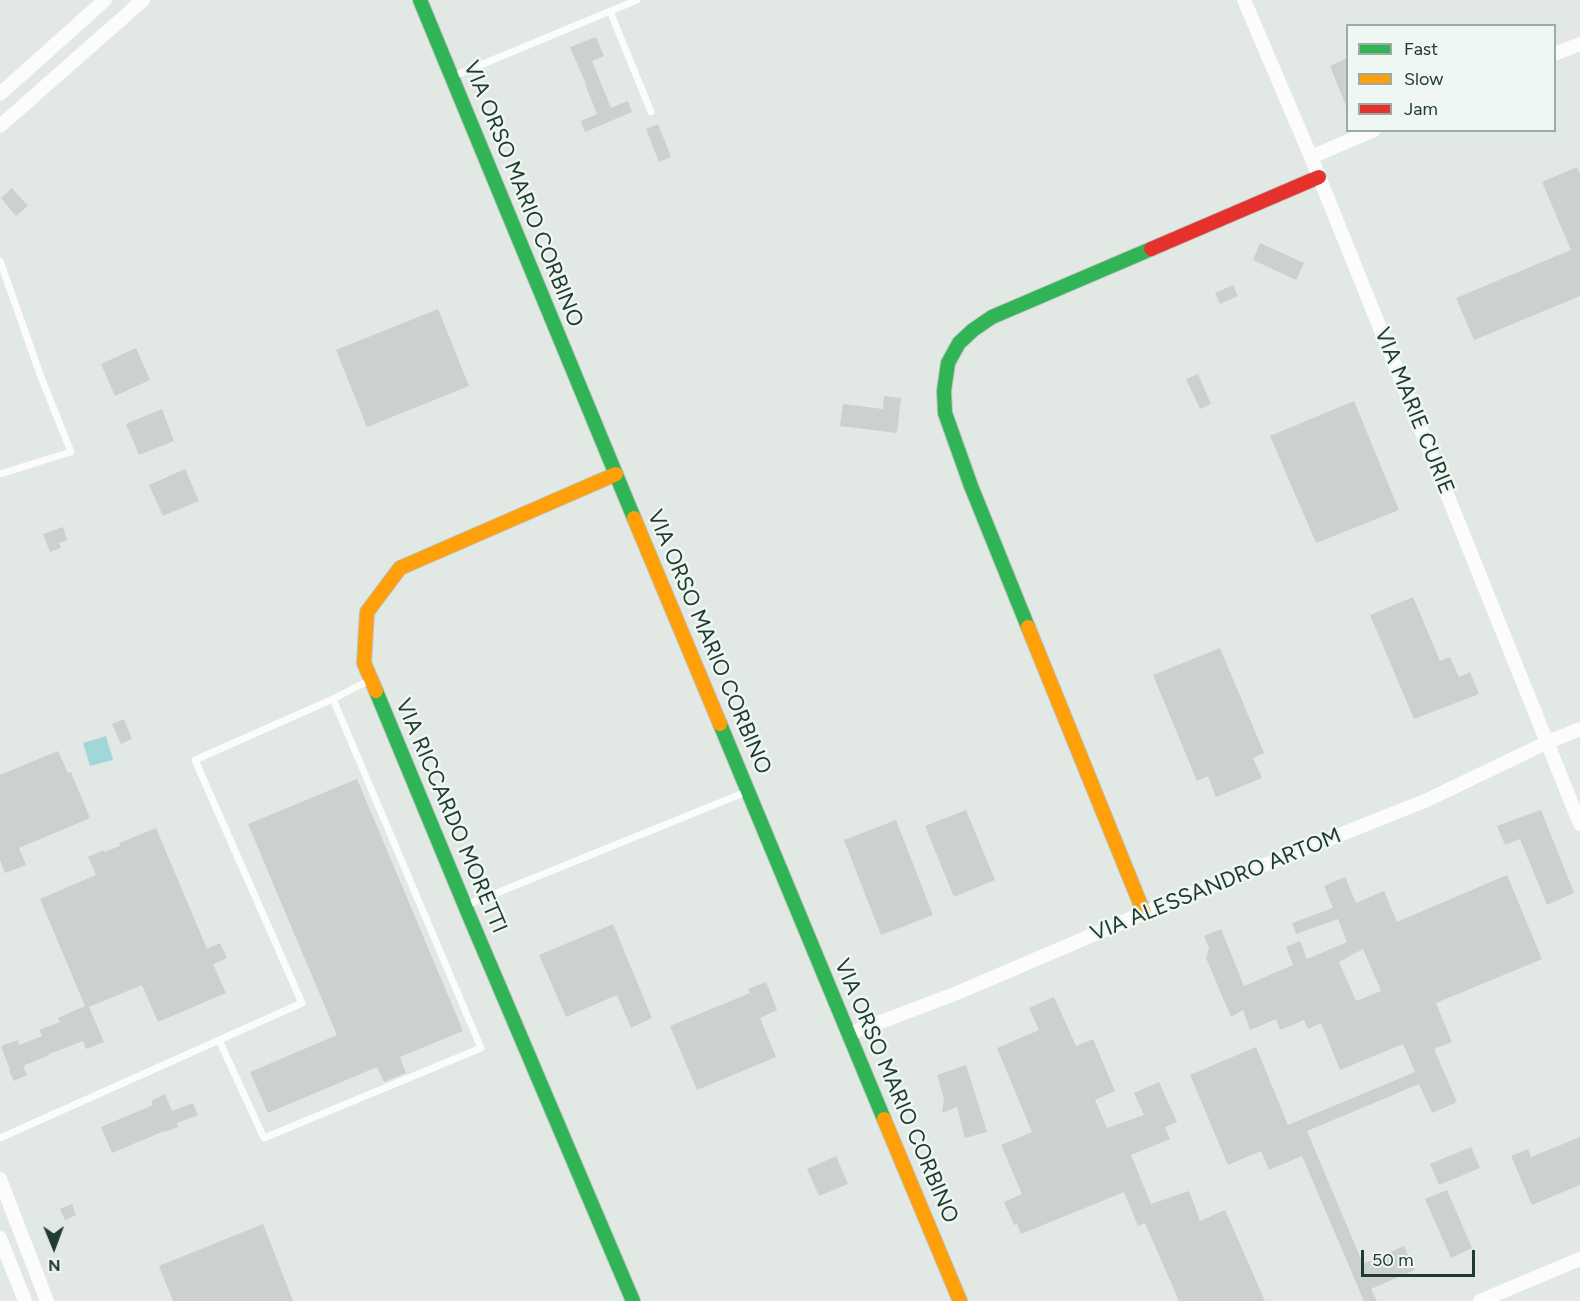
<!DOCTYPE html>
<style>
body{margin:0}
#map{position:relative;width:1580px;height:1301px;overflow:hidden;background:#e2e8e4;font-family:Figtree,sans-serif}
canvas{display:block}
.legend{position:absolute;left:1346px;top:24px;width:210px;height:108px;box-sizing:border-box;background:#eff7f2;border:2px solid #9caca4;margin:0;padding:8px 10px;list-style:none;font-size:18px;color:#203b2f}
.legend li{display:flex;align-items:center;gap:12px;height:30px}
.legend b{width:30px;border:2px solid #9caca4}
.north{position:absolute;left:24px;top:1217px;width:60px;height:60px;-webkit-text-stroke:4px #eff7f2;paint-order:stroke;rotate:179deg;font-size:16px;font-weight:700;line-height:24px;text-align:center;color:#203b2f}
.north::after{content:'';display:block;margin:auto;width:21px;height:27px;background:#203b2f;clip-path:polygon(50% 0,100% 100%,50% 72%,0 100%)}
.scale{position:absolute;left:1361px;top:1250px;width:114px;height:27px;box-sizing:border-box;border:3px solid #203b2f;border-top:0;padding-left:8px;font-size:18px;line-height:21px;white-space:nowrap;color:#203b2f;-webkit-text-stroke:4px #eff7f2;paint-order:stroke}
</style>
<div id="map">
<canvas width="1580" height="1301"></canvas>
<ul class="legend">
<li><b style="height:8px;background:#30b455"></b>Fast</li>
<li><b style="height:8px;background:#ff9f0a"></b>Slow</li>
<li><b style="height:8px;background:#e5322d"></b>Jam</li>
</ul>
<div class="north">N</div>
<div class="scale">50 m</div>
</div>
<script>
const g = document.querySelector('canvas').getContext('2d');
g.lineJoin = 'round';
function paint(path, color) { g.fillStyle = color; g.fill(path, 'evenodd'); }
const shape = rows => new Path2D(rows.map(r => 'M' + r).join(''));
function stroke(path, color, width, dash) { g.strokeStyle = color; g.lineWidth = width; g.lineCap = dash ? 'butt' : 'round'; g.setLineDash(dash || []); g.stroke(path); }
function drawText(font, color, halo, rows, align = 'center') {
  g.font = font + ' Figtree,sans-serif'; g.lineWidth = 5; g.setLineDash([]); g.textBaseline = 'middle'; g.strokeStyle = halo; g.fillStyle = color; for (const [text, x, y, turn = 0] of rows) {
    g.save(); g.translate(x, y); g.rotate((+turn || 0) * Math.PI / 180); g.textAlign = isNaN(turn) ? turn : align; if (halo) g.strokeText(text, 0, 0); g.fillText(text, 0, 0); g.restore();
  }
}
const water = shape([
 [106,736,113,760,90,766,83,743]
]);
const building = shape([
 [596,37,604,56,592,61,611,108,628,101,632,112,585,132,581,121,597,114,585,84,586,84,570,47],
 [1347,58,1347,108,1330,66],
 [658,124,671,157,659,162,646,129],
 [1577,167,1580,174,1580,296,1474,340,1456,298,1571,250,1542,182],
 [12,188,28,206,16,216,1,198],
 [1260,243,1304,263,1296,280,1253,260],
 [1233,285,1238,296,1220,304,1215,293],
 [438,309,469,386,367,427,336,350],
 [136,348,150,380,115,396,101,364],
 [1198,374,1211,404,1200,409,1186,379],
 [884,396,901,398,897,433,840,426,843,404,883,409],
 [1354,401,1399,510,1316,543,1270,436],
 [162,409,174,441,139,455,126,424],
 [185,469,199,501,163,516,149,485],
 [63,527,67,540,59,543,61,548,50,552,43,534],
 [1413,597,1440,661,1450,657,1459,677,1470,672,1479,694,1414,719,1370,615],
 [1220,648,1264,753,1253,758,1262,778,1216,797,1208,776,1197,781,1153,675],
 [124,719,132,739,121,744,112,724],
 [58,751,68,773,71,772,90,818,19,848,26,865,5,873,0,860,0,775],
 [357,779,463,1031,400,1057,406,1073,384,1082,377,1067,268,1113,250,1072,337,1035,248,824],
 [966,810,995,880,954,897,925,826],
 [1541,810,1574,893,1547,905,1520,839,1505,845,1497,826],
 [896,820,933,915,881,935,844,840],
 [156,828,207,949,220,943,227,958,213,964,226,993,158,1022,142,985,89,1007,104,1042,86,1049,83,1041,49,1054,49,1055,23,1066,27,1075,14,1081,9,1071,10,1070,1,1046,18,1040,19,1045,42,1036,39,1030,60,1022,58,1018,85,1006,40,899,96,875,88,857,103,850,104,852,120,846,119,843],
 [1507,875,1542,959,1436,1003,1452,1042,1434,1049,1457,1102,1432,1113,1419,1084,1307,1131,1363,1264,1404,1246,1415,1270,1371,1289,1377,1301,1364,1301,1302,1156,1269,1170,1261,1151,1228,1165,1190,1075,1256,1047,1288,1125,1415,1072,1403,1044,1340,1070,1321,1023,1308,1029,1304,1020,1280,1030,1276,1019,1250,1030,1243,1010,1231,1017,1206,958,1209,948,1204,936,1221,929,1244,986,1293,965,1286,947,1300,941,1307,959,1347,942,1338,919,1296,934,1292,923,1333,908,1324,886,1345,877,1356,903,1384,891,1397,922],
 [1363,949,1381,991,1356,1001,1339,962],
 [613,924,652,1018,631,1028,617,995,566,1017,539,955],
 [766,982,777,1010,760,1018,776,1057,697,1090,670,1026,750,993,748,989],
 [1054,997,1076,1046,1093,1039,1115,1091,1095,1100,1107,1128,1144,1115,1134,1093,1159,1082,1177,1122,1165,1127,1170,1139,1131,1155,1151,1204,1189,1191,1200,1221,1225,1210,1265,1301,1179,1301,1145,1223,1138,1226,1124,1192,1021,1234,1017,1224,1014,1225,1004,1202,1022,1194,1001,1145,1032,1132,997,1048,1039,1030,1029,1008],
 [966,1065,987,1132,965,1138,957,1107,942,1113,944,1098,937,1075],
 [165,1094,172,1111,193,1103,198,1115,177,1123,178,1127,165,1132,164,1131,112,1153,101,1127,153,1105,151,1101],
 [1580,1137,1580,1185,1532,1205,1511,1156,1528,1149,1531,1157],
 [1471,1147,1480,1168,1439,1185,1430,1164],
 [836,1156,848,1184,819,1196,807,1169],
 [1447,1190,1472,1248,1451,1258,1425,1199],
 [72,1204,76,1215,65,1220,60,1209],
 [263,1224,293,1301,173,1301,159,1266]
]);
const lane = shape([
 [610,11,651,112],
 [454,76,637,0],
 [0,261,41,377,71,452,0,474],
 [467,905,746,792],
 [219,1040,264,1138,481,1048,333,699],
 [0,1138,302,1003,195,760,333,699,370,680]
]);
const street = shape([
 [1244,0,1311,157,1580,824],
 [1554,54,1580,44],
 [0,94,105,0],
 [0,126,143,0],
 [1311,157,1374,130],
 [849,1034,957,993,1144,913,1427,800,1548,742,1580,729],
 [0,1179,47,1301],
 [0,1238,25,1301],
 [1480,1301,1580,1259]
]);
const fast = shape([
 [420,0,634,518],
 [1028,627,971,486,945,413,944,391,948,363,959,343,973,330,992,317,1151,249],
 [376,691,468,913,633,1301],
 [720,724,884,1119]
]);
const slow = shape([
 [634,518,720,724],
 [1028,627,1144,913],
 [376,691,364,663,367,612,400,568,616,474],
 [884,1119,960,1301]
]);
const jam = shape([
 [1151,249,1319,177]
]);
const streetNames = [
 ["VIA ORSO MARIO CORBINO",523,194,68],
 ["VIA MARIE CURIE",1414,411,68],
 ["VIA ORSO MARIO CORBINO",709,642,67],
 ["VIA RICCARDO MORETTI",451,816,67],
 ["VIA ALESSANDRO ARTOM",1216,885,-22],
 ["VIA ORSO MARIO CORBINO",896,1091,67]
];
paint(water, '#a1d8d7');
paint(building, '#ccd1ce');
stroke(fast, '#bbc5bf', 16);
stroke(slow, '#bbc5bf', 16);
stroke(jam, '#bbc5bf', 16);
stroke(lane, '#fbfcfb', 7);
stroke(street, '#fbfcfb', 14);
stroke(fast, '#30b455', 14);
stroke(slow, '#ff9f0a', 14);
stroke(jam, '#e5322d', 14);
drawText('22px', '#203b2f', '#eff7f2', streetNames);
</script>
